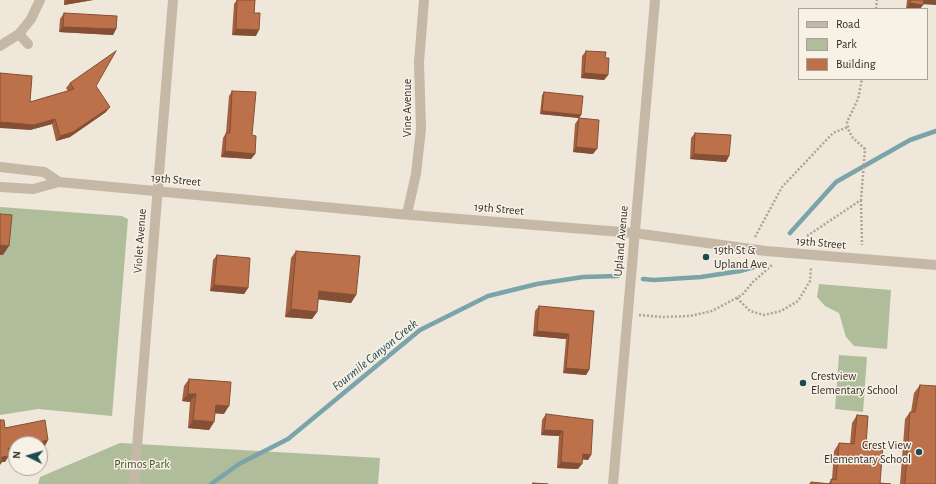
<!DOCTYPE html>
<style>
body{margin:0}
#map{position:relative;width:936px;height:484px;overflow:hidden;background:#efe7da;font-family:"Alegreya Sans",sans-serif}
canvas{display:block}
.legend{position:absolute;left:798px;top:8px;width:130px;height:72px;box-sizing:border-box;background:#f8f1e6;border:1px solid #a9a29a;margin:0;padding:5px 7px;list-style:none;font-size:12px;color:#332c27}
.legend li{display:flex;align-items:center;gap:8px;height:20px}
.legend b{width:20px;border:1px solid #a9a29a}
.north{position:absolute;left:8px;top:436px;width:40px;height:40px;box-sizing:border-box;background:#f8f1e6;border:1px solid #a9a29a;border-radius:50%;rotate:275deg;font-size:11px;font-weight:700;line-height:16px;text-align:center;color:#332c27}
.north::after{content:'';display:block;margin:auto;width:14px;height:18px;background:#204a52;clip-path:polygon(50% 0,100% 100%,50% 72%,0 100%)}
</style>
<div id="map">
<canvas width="936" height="484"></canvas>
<ul class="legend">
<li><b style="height:5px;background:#c6b8a7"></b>Road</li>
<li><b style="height:11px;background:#afbd9b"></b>Park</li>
<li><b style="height:11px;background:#bd714a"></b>Building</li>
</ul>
<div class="north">N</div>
</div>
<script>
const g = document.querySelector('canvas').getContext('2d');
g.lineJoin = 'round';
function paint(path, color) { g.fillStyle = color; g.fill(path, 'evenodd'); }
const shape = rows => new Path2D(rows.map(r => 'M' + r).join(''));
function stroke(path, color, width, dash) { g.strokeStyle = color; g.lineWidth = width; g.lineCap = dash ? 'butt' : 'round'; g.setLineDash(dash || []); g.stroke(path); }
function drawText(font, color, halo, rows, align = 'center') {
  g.font = font + ' "Alegreya Sans",sans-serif'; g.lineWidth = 3; g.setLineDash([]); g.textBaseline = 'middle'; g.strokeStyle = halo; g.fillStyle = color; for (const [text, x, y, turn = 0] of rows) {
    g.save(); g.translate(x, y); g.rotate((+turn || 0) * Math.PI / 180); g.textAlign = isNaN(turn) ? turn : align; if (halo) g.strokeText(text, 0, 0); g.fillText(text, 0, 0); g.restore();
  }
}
const green = shape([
 [0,207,122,216,128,219,112,416,38,409,0,415],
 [819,284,891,290,887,349,854,346,846,337,839,313,825,306,817,297],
 [839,355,867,357,863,412,835,409],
 [120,443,380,458,378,484,38,484,40,477]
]);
const stream = shape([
 [790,233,836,182,910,140,936,131],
 [643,279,654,280,701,277,740,271,765,264],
 [211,484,239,464,288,439,420,330,488,296,537,284,583,277,618,276]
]);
const path = shape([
 [876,9,877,0],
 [861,200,862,245],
 [807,236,861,200,865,149,853,138,849,131,847,122,858,99,862,79],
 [755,237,782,187,833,133,848,127],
 [737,298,750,311,764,315,781,311,798,301,810,281,811,267],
 [639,315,662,317,690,316,712,311,742,295,753,282,772,265]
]);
const minor = shape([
 [19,34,28,44],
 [0,46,19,34,31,19,40,0],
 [407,214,416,174,421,129,419,62,424,0],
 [613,484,655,0]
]);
const tertiary = shape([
 [0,167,44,172,59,182],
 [0,187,33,189,59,182,398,214,634,233,766,251,936,265],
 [134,484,173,0]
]);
const wall = shape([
 [64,0,93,0,64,5],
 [237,0,255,0,254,13,256,36,232,35,234,4],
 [907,0,936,0,923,4,920,9,906,9],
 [64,13,116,29,113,35,59,32,60,19],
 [586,51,605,58,608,75,604,80,581,78,582,56],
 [70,83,96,86,106,112,70,137,56,141,52,124,30,130,30,102,68,91,66,88],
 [232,91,252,135,255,154,251,159,221,157,223,138,226,133,229,96],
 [544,92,581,115,579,118,540,114,542,95],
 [579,118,593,154,573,152,575,124],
 [695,133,729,156,726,162,690,159,691,138],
 [296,251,356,295,351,303,318,299,317,312,312,319,285,317,291,258],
 [217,255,248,288,244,294,210,291,213,260],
 [539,306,594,311,589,370,586,375,563,373,566,339,533,336,535,311],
 [189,379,224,414,215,413,214,422,209,430,188,428,190,402,182,401,184,386],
 [920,385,936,484,900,484,905,419,910,412,911,412,914,393],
 [546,414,591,455,588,460,582,459,578,469,557,468,559,436,541,435,542,420],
 [857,415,866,445,880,483,891,484,809,484,811,482,828,484,832,479,834,451,839,443,850,444,852,423]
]);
const shadedWall = shape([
 [67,0,93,0,64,5],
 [923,0,936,0,936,5,920,4],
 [910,3,923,5,920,9,906,9],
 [63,27,116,29,113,35,59,32],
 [236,29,259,30,256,36,232,35],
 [584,73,608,75,604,80,581,78],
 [110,107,106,112,70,137,56,141,60,136],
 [542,111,581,115,579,118,540,114],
 [55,119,52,124,30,130,0,128,0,122],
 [576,147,597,149,593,154,573,152],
 [225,151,255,154,251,159,221,157],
 [694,154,729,156,726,162,690,159],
 [0,245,9,246,3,255,0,255],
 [214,285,248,288,244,294,210,291],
 [319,291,356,295,351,303,314,299],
 [291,309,317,312,312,319,285,317],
 [537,331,569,334,566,339,533,336],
 [566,368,589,370,586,375,563,373],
 [188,394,196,394,190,402,182,401],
 [216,405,229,406,224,414,211,413],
 [193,420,214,422,209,430,188,428],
 [544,430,563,431,559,436,541,435],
 [48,440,45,446,40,446,40,444,30,444],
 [16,447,16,451,4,454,8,448],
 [583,454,591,455,588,460,579,459],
 [9,456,5,462,2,462,0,465,0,460,2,457],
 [561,462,582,464,578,469,557,468]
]);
const building = shape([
 [237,0,255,0,254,13,260,13,259,30,236,29,237,0],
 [910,0,924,0,923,5,910,3,910,0],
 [64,13,117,16,116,29,63,27,64,13],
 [116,51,96,86,110,107,73,132,60,136,55,119,34,125,0,122,0,73,32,76,30,102,74,89,70,83,116,51],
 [586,51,606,52,605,58,609,58,608,75,584,73,586,51],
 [232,91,256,92,252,135,256,136,255,154,225,151,226,133,230,133,232,91],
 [544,92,583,96,581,115,542,111,544,92],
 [579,118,599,120,597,149,576,147,579,118],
 [695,133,731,135,729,156,694,154,695,133],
 [0,214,12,215,9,246,0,245,0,214],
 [296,251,360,256,356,295,319,291,317,312,291,309,296,251],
 [217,255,250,258,248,288,214,285,217,255],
 [539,306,594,311,589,370,566,368,569,334,537,331,539,306],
 [189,379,231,382,229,406,216,405,214,422,193,420,196,394,188,394,189,379],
 [920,385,936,386,936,484,905,484,910,412,915,412,920,385],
 [546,414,593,420,591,455,583,454,582,464,561,462,563,431,544,430,546,414],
 [857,415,868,416,866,445,883,446,880,483,891,484,811,484,811,482,831,484,831,479,836,480,839,443,854,444,857,415],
 [0,420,4,420,5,428,45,420,48,440,30,444,16,444,16,447,8,448,9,456,2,457,2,462,0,462,0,420],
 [533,483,548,484,532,484,533,483]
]);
const markers = [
 [706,257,4,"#204a52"],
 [803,383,4,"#204a52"],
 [919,452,4,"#204a52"]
];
const streetNames = [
 ["Vine Avenue",407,108,-90],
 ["19th Street",176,180,5],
 ["19th Street",499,209,5],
 ["Violet Avenue",140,241,-86],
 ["Upland Avenue",621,241,-85],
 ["19th Street",821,243,5]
];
const poiNames = [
 ["19th St &",714,250],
 ["Upland Ave",714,264],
 ["Crestview",811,376],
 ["Elementary School",811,390],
 ["Crest View",911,445,"right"],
 ["Elementary School",911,459,"right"]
];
const parkNames = [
 ["Primos Park",142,464]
];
const waterNames = [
 ["Fourmile Canyon Creek",375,355,-39]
];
paint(green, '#afbd9b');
stroke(stream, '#7ba4aa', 4.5);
stroke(path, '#b2a291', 2.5, [2, 2]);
stroke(minor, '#c6b8a7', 10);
stroke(tertiary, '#c6b8a7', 10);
paint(wall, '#a36140');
paint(shadedWall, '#844f34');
paint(building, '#bd714a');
stroke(building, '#844f34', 1);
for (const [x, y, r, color] of markers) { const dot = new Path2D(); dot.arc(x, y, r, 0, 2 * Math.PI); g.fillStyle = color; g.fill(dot); stroke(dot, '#f8f1e6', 1.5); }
drawText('12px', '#332c27', '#f8f1e6', streetNames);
drawText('12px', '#332c27', '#f8f1e6', poiNames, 'left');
drawText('12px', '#40502d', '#f8f1e6', parkNames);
drawText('italic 13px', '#204a52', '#f8f1e6', waterNames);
</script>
